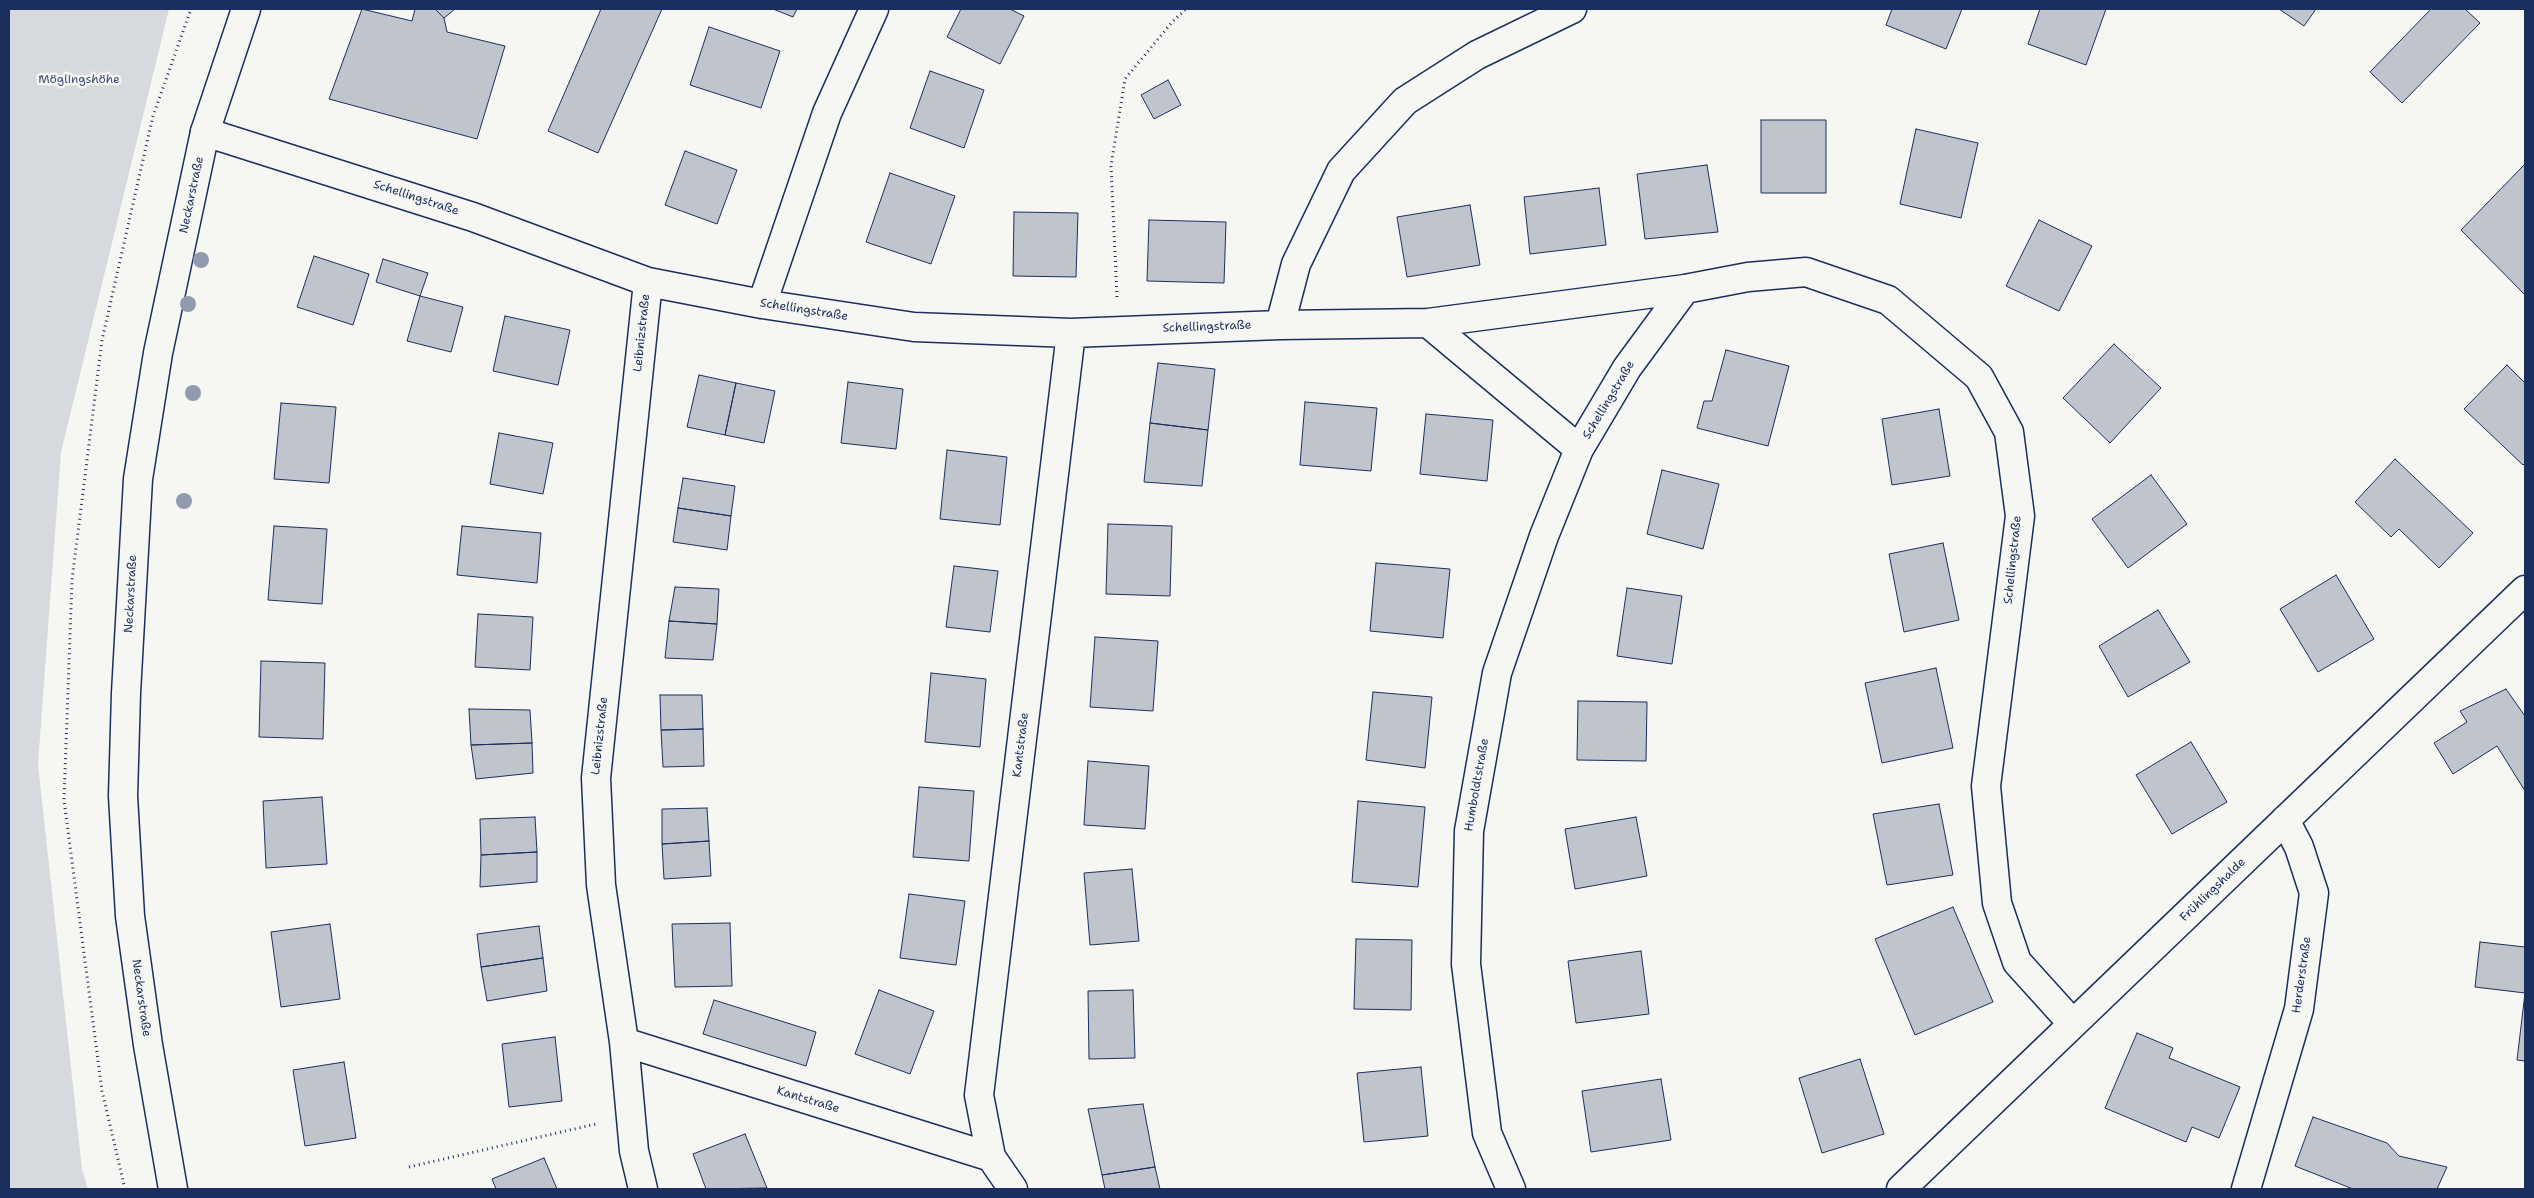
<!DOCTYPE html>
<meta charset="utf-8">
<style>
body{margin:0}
#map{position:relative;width:2534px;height:1198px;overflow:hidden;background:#f6f6f2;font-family:"Shantell Sans",sans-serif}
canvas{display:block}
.frame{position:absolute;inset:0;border:10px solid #1b2f5e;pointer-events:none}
</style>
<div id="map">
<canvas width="2534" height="1198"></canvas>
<div class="frame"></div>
</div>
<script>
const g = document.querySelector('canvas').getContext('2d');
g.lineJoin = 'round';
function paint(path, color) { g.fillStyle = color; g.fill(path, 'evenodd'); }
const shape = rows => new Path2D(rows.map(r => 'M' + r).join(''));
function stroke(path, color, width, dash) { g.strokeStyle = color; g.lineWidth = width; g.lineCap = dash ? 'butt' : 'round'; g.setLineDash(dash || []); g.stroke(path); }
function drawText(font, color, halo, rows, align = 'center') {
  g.font = font + ' "Shantell Sans",sans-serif'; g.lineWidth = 5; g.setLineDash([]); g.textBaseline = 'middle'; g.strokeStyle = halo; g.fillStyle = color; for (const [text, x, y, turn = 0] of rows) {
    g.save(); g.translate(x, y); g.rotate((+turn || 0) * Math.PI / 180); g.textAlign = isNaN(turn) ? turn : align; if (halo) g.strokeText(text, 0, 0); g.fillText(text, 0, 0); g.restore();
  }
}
const green = shape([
 [9,9,169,9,61,452,38,764,82,1169,88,1189,9,1189]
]);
const building = shape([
 [362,9,412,21,415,9,435,9,444,18,447,32,505,46,477,139,329,99,362,9],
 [435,9,455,9,444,18,435,9],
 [601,9,662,9,598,153,548,131,601,9],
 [773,9,797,9,793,17,773,9],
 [961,9,1010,9,1024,16,1000,64,947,37,961,9],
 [1892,9,1962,9,1946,49,1886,25,1892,9],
 [2040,9,2106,9,2086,65,2028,44,2040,9],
 [2279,9,2316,9,2304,26,2279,9],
 [2431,9,2465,9,2480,23,2402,103,2370,72,2431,9],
 [709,27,780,51,761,108,690,85,709,27],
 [930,71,984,90,964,148,910,128,930,71],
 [1168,80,1181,105,1154,119,1141,95,1168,80],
 [1761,120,1826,120,1826,193,1761,193,1761,120],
 [1916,129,1978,143,1961,218,1900,204,1916,129],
 [685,151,737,170,717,224,665,205,685,151],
 [2525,164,2525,295,2461,230,2525,164],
 [1707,165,1718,232,1645,239,1637,174,1707,165],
 [890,173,955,196,931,264,866,242,890,173],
 [1599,188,1606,245,1530,254,1524,197,1599,188],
 [1470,205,1480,265,1407,277,1397,217,1470,205],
 [1014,212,1078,213,1076,277,1013,276,1014,212],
 [1149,220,1226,222,1224,283,1147,281,1149,220],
 [2039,220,2092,246,2059,311,2006,286,2039,220],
 [314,256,369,274,353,325,297,307,314,256],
 [383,259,428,273,420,296,376,282,383,259],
 [420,296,463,307,451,352,407,341,420,296],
 [505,316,570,330,558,385,493,371,505,316],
 [2114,344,2161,388,2110,443,2063,398,2114,344],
 [1726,350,1789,366,1768,446,1697,428,1704,401,1712,401,1726,350],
 [1158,363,1215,369,1208,430,1150,423,1158,363],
 [2507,365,2525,383,2525,463,2523,465,2464,409,2507,365],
 [699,375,736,383,725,435,687,427,699,375],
 [848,382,903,389,896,449,841,443,848,382],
 [736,383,775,391,764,443,725,435,736,383],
 [1305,402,1377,408,1371,471,1300,465,1305,402],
 [281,403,336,407,329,483,274,479,281,403],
 [1939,409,1950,476,1892,485,1882,419,1939,409],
 [1426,414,1493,420,1487,481,1420,474,1426,414],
 [1150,423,1208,430,1202,486,1144,482,1150,423],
 [499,433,553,443,543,494,490,484,499,433],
 [947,450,1007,457,1000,525,940,519,947,450],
 [2395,459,2473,533,2439,568,2399,529,2391,537,2355,502,2395,459],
 [1662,470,1719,484,1703,549,1647,534,1662,470],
 [2151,475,2187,524,2128,568,2092,519,2151,475],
 [683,478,735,486,731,516,678,508,683,478],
 [678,508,731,516,727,550,673,542,678,508],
 [1108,524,1172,526,1170,596,1106,594,1108,524],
 [274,526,327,529,322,604,268,600,274,526],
 [462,526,541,533,537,583,457,575,462,526],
 [1943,543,1959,620,1904,632,1889,554,1943,543],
 [1376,563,1450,569,1443,638,1370,631,1376,563],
 [954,566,998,571,990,632,946,627,954,566],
 [2336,575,2374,639,2318,672,2280,609,2336,575],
 [675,587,719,589,717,624,669,621,675,587],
 [1627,588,1682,596,1672,664,1617,656,1627,588],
 [2158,610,2190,662,2128,697,2099,646,2158,610],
 [478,614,533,617,530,670,475,667,478,614],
 [669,621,717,624,713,660,665,658,669,621],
 [1095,637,1158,641,1153,711,1090,707,1095,637],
 [261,661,325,663,323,739,259,737,261,661],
 [1936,668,1953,748,1882,763,1865,683,1936,668],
 [931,673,986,679,980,747,925,742,931,673],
 [2506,689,2525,716,2525,791,2497,746,2453,774,2434,743,2467,722,2460,711,2506,689],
 [1373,692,1432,697,1425,768,1366,760,1373,692],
 [660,695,702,695,703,729,661,730,660,695],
 [1578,701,1647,702,1646,761,1577,760,1578,701],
 [469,709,530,710,532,743,471,745,469,709],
 [703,729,704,766,663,767,661,730,703,729],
 [2191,742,2227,802,2172,834,2136,775,2191,742],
 [532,743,533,773,476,779,471,745,532,743],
 [1088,761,1149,766,1145,829,1084,825,1088,761],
 [919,787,974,791,969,861,913,857,919,787],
 [322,797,327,864,266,868,263,801,322,797],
 [1358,801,1425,807,1418,887,1352,882,1358,801],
 [1939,804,1953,875,1887,885,1873,814,1939,804],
 [707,808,709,841,662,844,662,809,707,808],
 [535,817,537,852,481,855,480,819,535,817],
 [1636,817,1647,876,1575,889,1565,829,1636,817],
 [709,841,711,876,664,879,662,844,709,841],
 [537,852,537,882,480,887,481,855,537,852],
 [1132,869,1139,941,1090,945,1084,873,1132,869],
 [909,894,965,901,956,965,900,958,909,894],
 [1953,907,1993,1002,1915,1035,1875,939,1953,907],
 [730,923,732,986,675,987,672,924,730,923],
 [330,924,340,999,281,1007,271,932,330,924],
 [539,926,543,958,481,967,477,934,539,926],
 [1356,939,1412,940,1411,1010,1354,1009,1356,939],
 [2480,942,2525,947,2525,1061,2517,1060,2525,993,2475,987,2480,942],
 [1641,951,1649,1014,1576,1023,1568,961,1641,951],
 [543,958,547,991,487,1001,481,967,543,958],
 [879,990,934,1011,910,1074,855,1054,879,990],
 [1133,990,1135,1058,1089,1059,1088,991,1133,990],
 [714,1000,816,1032,806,1066,703,1034,714,1000],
 [2137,1033,2173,1048,2169,1058,2240,1087,2219,1138,2192,1127,2186,1142,2105,1108,2137,1033],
 [555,1037,562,1101,509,1107,502,1044,555,1037],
 [1860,1059,1884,1134,1822,1153,1799,1078,1860,1059],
 [344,1062,356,1138,305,1146,293,1070,344,1062],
 [1421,1067,1428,1136,1364,1142,1357,1073,1421,1067],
 [1661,1079,1671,1140,1591,1152,1582,1091,1661,1079],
 [1143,1104,1155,1167,1102,1175,1088,1109,1143,1104],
 [2313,1117,2387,1143,2399,1156,2447,1167,2437,1189,2353,1189,2295,1166,2313,1117],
 [745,1134,767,1188,706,1189,693,1154,745,1134],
 [544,1158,557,1189,496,1189,492,1179,544,1158],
 [1155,1167,1160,1189,1105,1189,1102,1175,1155,1167]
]);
const path = shape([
 [1117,297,1111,166,1125,79,1173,21,1186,9],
 [409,1167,596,1124],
 [125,1189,102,1091,64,800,72,580,102,340,153,116,191,9]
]);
const minor = shape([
 [205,132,473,217,648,282,762,304,914,327,1071,333,1280,325,1428,323,1685,289,1748,277,1806,272,1888,300,1979,377,2009,432,2020,516,1986,786,1997,903,2017,962,2073,1024],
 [762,304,827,113,874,9],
 [1428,323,1579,449,1627,368,1685,289],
 [1280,325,1296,264,1341,171,1405,101,1477,55,1572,9],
 [624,1042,991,1157],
 [643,1189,634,1151,624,1042,601,885,596,778,648,282],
 [1013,1189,991,1157,979,1095,1071,333],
 [1511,1189,1487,1133,1466,964,1469,831,1497,673,1544,536,1579,449],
 [1901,1189,2525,590],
 [2246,1189,2299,1009,2314,893,2299,847,2285,820]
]);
const major = shape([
 [173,1189,148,1045,130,916,123,796,126,693,138,479,158,353,205,132,246,9]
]);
const trees = [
 [201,260],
 [188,304],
 [193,393],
 [184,501]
];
const parkNames = [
 ["Möglingshöhe",79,80]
];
const streetNames = [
 ["Neckarstraße",192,195,-78],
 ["Schellingstraße",416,198,18],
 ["Schellingstraße",804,310,9],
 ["Schellingstraße",1207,327,-2],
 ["Leibnizstraße",642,333,-84],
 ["Schellingstraße",1609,400,-59],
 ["Schellingstraße",2013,560,-84],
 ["Neckarstraße",131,594,-87],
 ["Leibnizstraße",600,736,-84],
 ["Kantstraße",1021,745,-83],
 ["Humboldtstraße",1477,785,-80],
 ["Frühlingshalde",2213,890,-44],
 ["Herderstraße",2302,975,-82],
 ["Neckarstraße",141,998,82],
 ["Kantstraße",808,1100,17]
];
paint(green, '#d6d9dd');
paint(building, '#c0c4cd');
stroke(building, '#1b2f5e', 1);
stroke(minor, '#1b2f5e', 31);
stroke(major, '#1b2f5e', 31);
stroke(path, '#1b2f5e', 3, [1, 4]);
stroke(minor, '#f6f6f2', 28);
stroke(major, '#f6f6f2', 28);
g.fillStyle = '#929bae';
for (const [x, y] of trees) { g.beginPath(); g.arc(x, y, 8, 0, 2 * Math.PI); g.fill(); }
drawText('12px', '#405177', '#f6f6f2', parkNames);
drawText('12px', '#1b2f5e', '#f6f6f2', streetNames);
</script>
